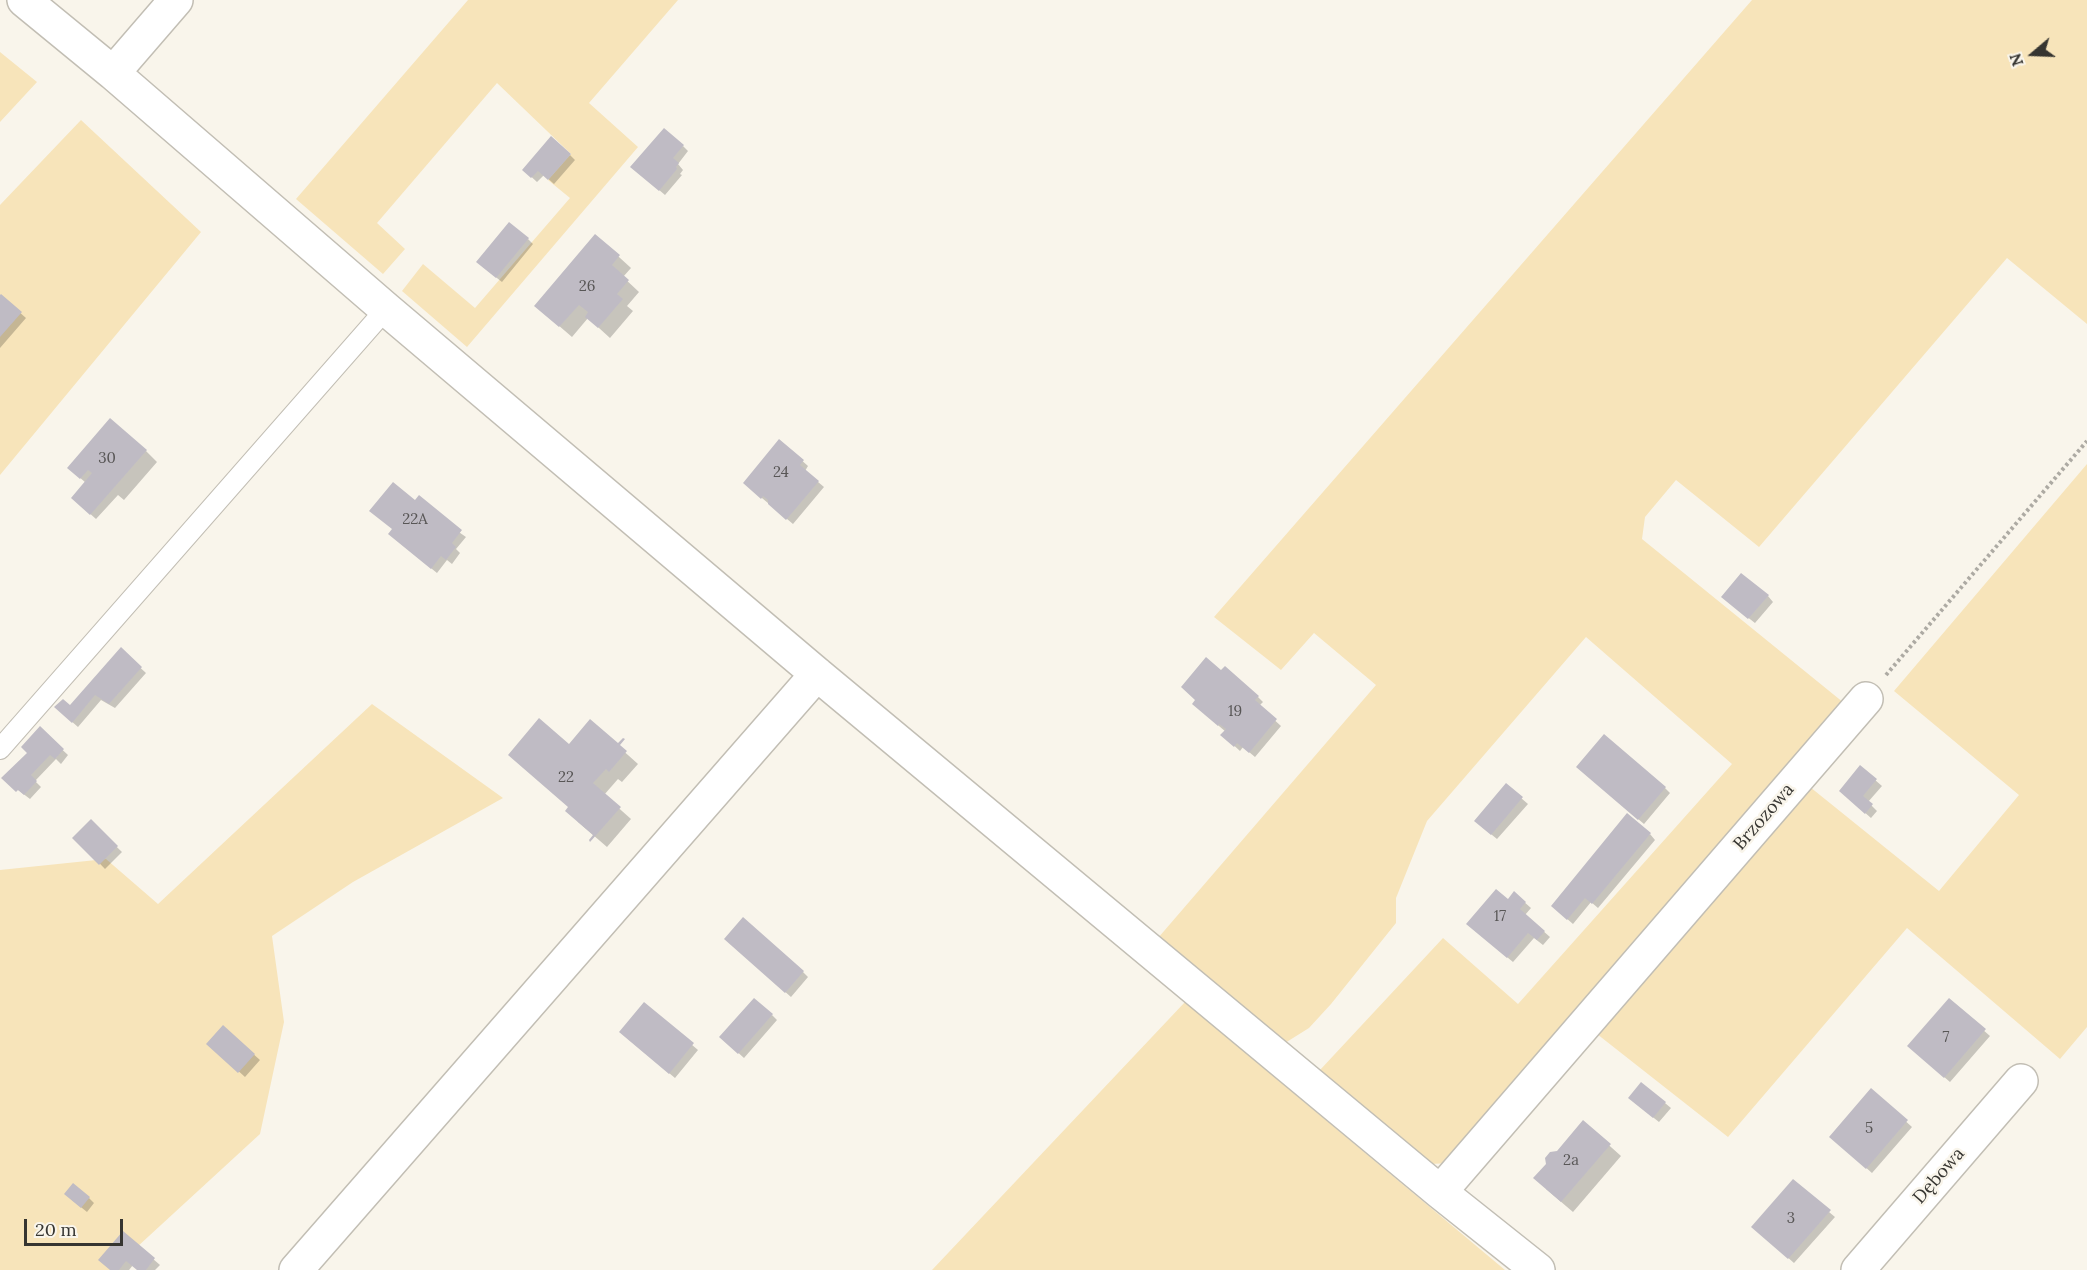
<!DOCTYPE html>
<meta charset="utf-8">
<style>
body{margin:0}
#map{position:relative;width:2087px;height:1270px;overflow:hidden;background:#f9f5eb;font-family:Lora,serif}
canvas{display:block}
.north{position:absolute;left:2003px;top:24px;width:60px;height:60px;-webkit-text-stroke:4px #f9f5eb;paint-order:stroke;rotate:251deg;font-size:16px;font-weight:700;line-height:24px;text-align:center;color:#363531}
.north::after{content:'';display:block;margin:auto;width:21px;height:27px;background:#363531;clip-path:polygon(50% 0,100% 100%,50% 72%,0 100%)}
.scale{position:absolute;left:24px;top:1219px;width:99px;height:27px;box-sizing:border-box;border:3px solid #363531;border-top:0;padding-left:8px;font-size:18px;line-height:21px;white-space:nowrap;color:#363531;-webkit-text-stroke:4px #f9f5eb;paint-order:stroke}
</style>
<div id="map">
<canvas width="2087" height="1270"></canvas>
<div class="north">N</div>
<div class="scale">20 m</div>
</div>
<script>
const g = document.querySelector('canvas').getContext('2d');
g.lineJoin = 'round';
function paint(path, color) { g.fillStyle = color; g.fill(path, 'evenodd'); }
const shape = rows => new Path2D(rows.map(r => 'M' + r).join(''));
function stroke(path, color, width, dash) { g.strokeStyle = color; g.lineWidth = width; g.lineCap = dash ? 'butt' : 'round'; g.setLineDash(dash || []); g.stroke(path); }
function drawText(font, color, halo, rows, align = 'center') {
  g.font = font + ' Lora,serif'; g.lineWidth = 5; g.setLineDash([]); g.textBaseline = 'middle'; g.strokeStyle = halo; g.fillStyle = color; for (const [text, x, y, turn = 0] of rows) {
    g.save(); g.translate(x, y); g.rotate((+turn || 0) * Math.PI / 180); g.textAlign = isNaN(turn) ? turn : align; if (halo) g.strokeText(text, 0, 0); g.fillText(text, 0, 0); g.restore();
  }
}
const green = shape([
 [468,0,678,0,589,103,638,147,467,347,402,291,423,264,475,308,570,198,548,180,571,154,497,83,377,223,405,249,383,274,296,199],
 [1752,0,2087,0,2087,324,2007,258,1759,547,1676,480,1645,517,1642,539,1844,703,1451,1163,1430,1164,1320,1070,1443,938,1518,1004,1732,764,1586,637,1427,821,1396,898,1396,923,1331,1004,1309,1028,1285,1043,1158,938,1376,685,1314,633,1281,670,1214,617],
 [0,52,37,82,0,122],
 [81,120,201,232,0,475,0,205],
 [2087,464,2087,1027,2060,1059,1907,928,1728,1137,1597,1034,1810,787,1939,891,2019,795,1894,691],
 [372,704,503,798,353,882,272,936,284,1022,260,1134,112,1270,0,1270,0,870,106,859,158,904],
 [1185,1002,1505,1270,932,1270]
]);
const shadow = shape([
 [683,146,688,151,678,164,683,170,680,174,682,175,665,195,638,172],
 [570,155,575,160,554,184,544,175,537,182,524,170],
 [596,236,631,268,623,277,639,292,627,306,633,311,610,338,588,318,572,337,536,306],
 [528,239,533,244,502,282,483,267],
 [1,296,26,318,0,348,0,297],
 [780,441,808,466,805,471,824,487,793,524,750,488],
 [146,451,157,462,124,500,118,495,96,519,78,503,86,483,69,468],
 [415,502,466,537,456,549,460,553,452,564,447,560,437,573,395,539,393,529],
 [1768,596,1773,602,1755,623,1728,602],
 [121,650,146,673,115,708,101,700,78,727,62,713,70,707],
 [1222,672,1258,697,1263,702,1259,706,1281,726,1255,757,1243,747,1240,751,1228,740,1226,732,1199,709],
 [590,721,638,764,622,782,618,779,604,795,631,819,607,847,578,822,569,808,569,746],
 [40,729,68,755,61,764,56,759,35,781,41,787,30,799,9,783,29,753],
 [1860,767,1882,786,1868,802,1877,811,1871,818,1846,796],
 [1583,772,1665,788,1670,793,1644,824],
 [1506,785,1528,804,1497,839,1481,826],
 [91,822,122,852,105,869,75,838],
 [1650,834,1655,840,1598,908,1591,902,1573,924,1558,911],
 [1514,893,1531,908,1525,915,1550,937,1543,945,1534,938,1513,962,1473,929,1508,901],
 [731,944,803,972,808,977,791,997],
 [1949,1000,1990,1036,1950,1082,1914,1051],
 [644,1004,698,1050,675,1078,627,1038],
 [772,1015,777,1020,744,1058,721,1037],
 [223,1027,260,1060,245,1077,214,1049],
 [1642,1084,1671,1108,1659,1122,1635,1103],
 [1871,1090,1912,1127,1872,1173,1837,1142],
 [1583,1122,1621,1156,1573,1212,1546,1189,1557,1152],
 [89,1198,94,1203,87,1212,71,1199],
 [1829,1212,1835,1217,1794,1263,1759,1232],
 [123,1233,160,1265,155,1270,138,1270,133,1265,129,1270,111,1270]
]);
const building = shape([
 [664,128,684,145,673,158,679,163,676,167,677,169,659,191,630,167],
 [551,136,571,154,548,180,538,171,531,178,522,170],
 [509,222,529,238,496,278,476,262],
 [595,234,620,255,612,265,629,280,617,294,623,299,598,328,585,317,588,312,579,305,559,327,534,306],
 [1,294,22,312,0,337,0,295],
 [110,418,147,450,90,515,71,498,92,473,88,470,80,479,67,468],
 [779,439,804,460,800,465,819,481,786,520,768,504,768,500,763,496,761,499,743,483],
 [393,482,415,500,419,495,462,530,452,543,456,547,446,560,441,556,431,569,388,534,392,529,369,511],
 [1741,573,1769,595,1748,619,1721,597],
 [121,647,142,667,109,704,95,695,72,723,54,707,63,699,70,705],
 [1206,657,1221,670,1225,666,1259,696,1255,700,1277,719,1249,753,1237,743,1234,747,1220,735,1226,729,1219,724,1218,726,1192,704,1195,700,1181,687],
 [539,718,569,744,590,719,618,743,623,738,625,739,620,745,627,751,609,772,606,769,593,783,621,807,590,842,589,840,593,835,565,811,568,807,508,755],
 [40,726,64,749,55,759,50,755,31,775,37,781,24,795,18,790,16,792,1,778,27,753,21,747],
 [1604,734,1666,787,1638,820,1576,767],
 [1860,765,1877,779,1863,796,1873,804,1865,814,1839,791],
 [1506,783,1523,797,1491,835,1474,821],
 [1627,813,1651,833,1592,904,1585,898,1567,920,1551,906],
 [91,819,118,846,99,865,72,838],
 [1496,889,1508,899,1514,891,1526,902,1520,909,1545,931,1537,940,1528,933,1507,958,1466,924],
 [743,917,804,971,785,993,724,939],
 [754,998,773,1014,738,1054,719,1037],
 [1949,998,1986,1029,1944,1078,1907,1046],
 [644,1002,694,1043,669,1074,619,1032],
 [223,1025,255,1054,238,1073,206,1044],
 [1641,1082,1666,1102,1653,1118,1628,1098],
 [1871,1088,1908,1120,1866,1169,1829,1137],
 [1583,1120,1611,1144,1561,1202,1533,1178,1546,1164,1545,1158,1550,1152,1557,1151],
 [1793,1179,1831,1210,1788,1259,1751,1227],
 [73,1183,90,1197,81,1208,64,1194],
 [123,1231,155,1258,146,1270,137,1270,126,1261,119,1270,110,1270,98,1260]
]);
const path = shape([
 [1886,675,2087,441]
]);
const service = shape([
 [0,749,386,309]
]);
const minor = shape([
 [24,0,113,73,386,309,817,674,1440,1192,1538,1270],
 [113,73,176,0],
 [1440,1192,1866,699],
 [296,1270,817,674],
 [1858,1270,2021,1081]
]);
const numberNames = [
 ["26",587,287],
 ["30",107,459],
 ["24",781,473],
 ["22A",415,520],
 ["19",1235,712],
 ["22",566,778],
 ["17",1500,917],
 ["7",1946,1038],
 ["5",1869,1129],
 ["2a",1571,1161],
 ["3",1791,1219]
];
const streetNames = [
 ["Brzozowa",1764,817,-49],
 ["Dębowa",1939,1176,-49]
];
paint(green, '#f7e4ba');
paint(shadow, '#0003');
paint(building, '#bfbbc4');
stroke(service, '#c2beb4', 22);
stroke(minor, '#c2beb4', 36);
stroke(path, '#adaaa3', 4, [3, 3]);
stroke(service, '#fff', 20);
stroke(minor, '#fff', 33);
drawText('15px', '#585656', null, numberNames);
drawText('18px', '#363531', '#f9f5eb', streetNames);
</script>
